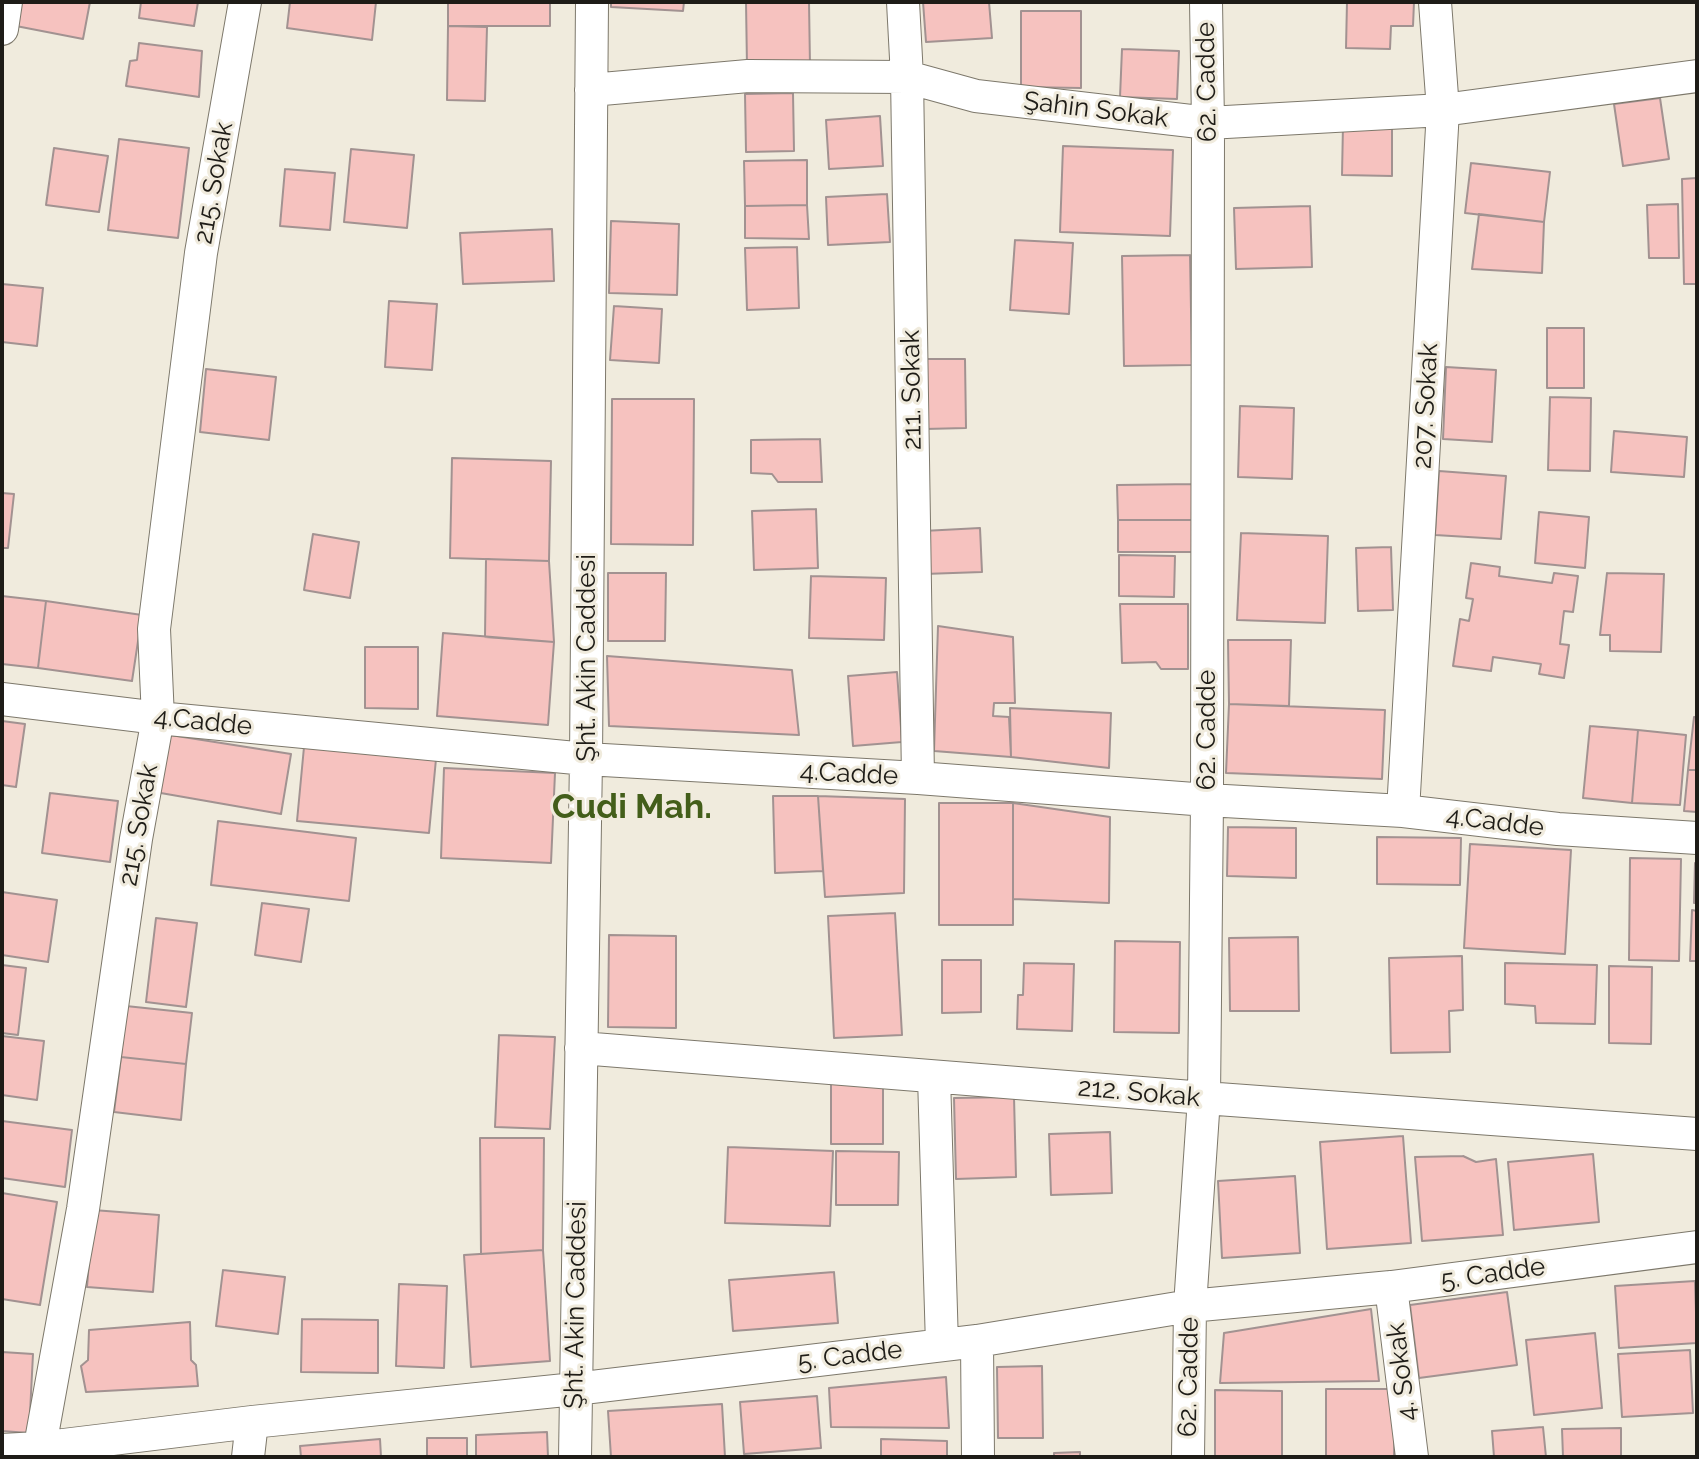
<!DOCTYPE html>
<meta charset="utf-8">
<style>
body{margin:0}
#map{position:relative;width:1699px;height:1459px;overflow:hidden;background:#f0ebdd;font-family:Raleway,sans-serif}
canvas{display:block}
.frame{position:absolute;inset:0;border:4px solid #1e1c17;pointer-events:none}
</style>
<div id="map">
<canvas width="1699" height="1459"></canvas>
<div class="frame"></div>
</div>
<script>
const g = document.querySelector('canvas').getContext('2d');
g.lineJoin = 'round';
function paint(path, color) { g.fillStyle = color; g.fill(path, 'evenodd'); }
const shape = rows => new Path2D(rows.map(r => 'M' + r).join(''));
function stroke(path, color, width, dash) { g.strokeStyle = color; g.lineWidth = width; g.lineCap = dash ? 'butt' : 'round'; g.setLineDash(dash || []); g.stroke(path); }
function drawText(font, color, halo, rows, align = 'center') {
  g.font = font + ' Raleway,sans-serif'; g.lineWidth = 6; g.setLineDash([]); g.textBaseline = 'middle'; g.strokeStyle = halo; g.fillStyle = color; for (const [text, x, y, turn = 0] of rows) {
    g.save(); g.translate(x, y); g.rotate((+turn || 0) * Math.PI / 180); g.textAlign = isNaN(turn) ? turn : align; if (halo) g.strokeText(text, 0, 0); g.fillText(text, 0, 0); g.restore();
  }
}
const building = shape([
 [21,2,90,2,83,39,16,26,21,2],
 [141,2,198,2,194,26,139,18,141,2],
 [290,2,376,2,372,40,287,28,290,2],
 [448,2,550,2,550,26,448,26,448,2],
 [611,2,684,2,683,11,611,7,611,2],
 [746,2,809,2,810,66,747,67,746,2],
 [923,2,989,2,992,38,926,42,923,2],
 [1347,2,1414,2,1413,26,1391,26,1390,49,1346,48,1347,2],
 [1021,11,1081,11,1081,88,1021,87,1021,11],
 [448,26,487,27,485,101,447,100,448,26],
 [139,43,202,51,199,97,126,86,130,61,137,60,139,43],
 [1122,49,1179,51,1177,99,1120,97,1122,49],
 [793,93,794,151,746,152,745,94,793,93],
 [1660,98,1669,159,1623,166,1614,104,1660,98],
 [880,116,883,166,829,169,826,120,880,116],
 [1343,125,1392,125,1392,176,1342,175,1343,125],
 [119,139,189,148,178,238,108,230,119,139],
 [1063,146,1173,150,1170,236,1060,232,1063,146],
 [54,148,108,156,99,212,46,205,54,148],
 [351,149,414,155,407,228,344,222,351,149],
 [807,160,807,205,745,206,744,161,807,160],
 [1471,163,1550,172,1544,222,1465,213,1471,163],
 [285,169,335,173,330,230,280,226,285,169],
 [1697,178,1697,284,1684,284,1682,179,1697,178],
 [887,194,890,242,828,245,826,197,887,194],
 [1678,204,1679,258,1649,258,1647,205,1678,204],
 [807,205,809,239,745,238,745,206,807,205],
 [1310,206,1312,267,1236,269,1234,208,1310,206],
 [1479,214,1544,222,1542,273,1472,269,1479,214],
 [611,221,679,224,677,295,609,293,611,221],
 [552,229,554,281,463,284,460,233,552,229],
 [1015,240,1073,243,1069,314,1010,310,1015,240],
 [797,247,799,308,747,310,745,248,797,247],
 [1190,255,1192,365,1124,366,1122,256,1190,255],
 [2,284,43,288,37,346,2,342,2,284],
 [389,301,437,304,432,370,385,367,389,301],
 [614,306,662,309,659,363,610,360,614,306],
 [1547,328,1584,328,1584,388,1547,388,1547,328],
 [924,359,965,359,966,428,925,429,924,359],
 [1446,367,1496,370,1492,442,1443,439,1446,367],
 [206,369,276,377,269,440,200,432,206,369],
 [1550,397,1591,398,1590,471,1548,470,1550,397],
 [612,399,694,399,693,545,611,544,612,399],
 [1240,406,1294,408,1292,479,1238,477,1240,406],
 [1614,431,1687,437,1684,477,1611,472,1614,431],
 [820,439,822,482,778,482,772,474,751,473,751,440,820,439],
 [452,458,551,461,549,561,450,558,452,458],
 [1439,471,1506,476,1501,539,1435,535,1439,471],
 [1195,484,1196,520,1118,520,1117,485,1195,484],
 [2,493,14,494,8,548,2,548,2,493],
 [816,509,818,568,754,570,752,511,816,509],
 [1539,512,1589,517,1585,568,1535,563,1539,512],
 [1118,520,1196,520,1196,552,1118,552,1118,520],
 [980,528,982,572,924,574,923,531,980,528],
 [1241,533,1328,536,1325,623,1237,620,1241,533],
 [313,534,359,542,350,598,304,590,313,534],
 [1391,547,1393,610,1358,611,1356,548,1391,547],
 [1119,555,1175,556,1174,597,1119,596,1119,555],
 [486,559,549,561,554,642,485,637,486,559],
 [1471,563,1500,567,1499,576,1552,583,1554,573,1578,576,1573,612,1564,611,1560,644,1569,645,1564,678,1539,674,1541,664,1493,657,1491,671,1453,666,1460,619,1469,621,1473,599,1466,598,1471,563],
 [608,573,666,573,665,641,608,641,608,573],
 [1607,573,1664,574,1661,652,1610,651,1610,635,1600,635,1607,573],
 [811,576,886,578,884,640,809,638,811,576],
 [2,596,46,601,38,668,2,664,2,596],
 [46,601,142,615,132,681,38,668,46,601],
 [1120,604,1188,604,1188,669,1161,669,1156,662,1122,663,1120,604],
 [938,626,1013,637,1015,703,994,703,993,716,1009,717,1011,757,934,751,938,626],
 [443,633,554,642,548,725,437,716,443,633],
 [1228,640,1291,640,1289,706,1229,704,1228,640],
 [365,647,418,647,418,709,365,708,365,647],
 [607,656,792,670,799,735,609,726,607,656],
 [897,672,902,742,853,746,848,676,897,672],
 [1229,704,1385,710,1382,779,1226,773,1229,704],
 [1010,708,1111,713,1109,768,1011,757,1010,708],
 [1694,717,1697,717,1697,770,1688,770,1694,717],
 [2,721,25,724,16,787,2,785,2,721],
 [1590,726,1638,730,1632,803,1583,798,1590,726],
 [1638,730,1686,735,1680,805,1632,803,1638,730],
 [164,734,291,754,281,814,155,792,164,734],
 [304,747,436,759,429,833,297,821,304,747],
 [444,768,555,773,551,863,441,858,444,768],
 [1688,770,1697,770,1697,812,1684,811,1688,770],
 [50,793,118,801,110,862,42,853,50,793],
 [773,796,818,796,823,871,775,873,773,796],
 [818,796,905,799,904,893,825,897,818,796],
 [939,803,1013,803,1013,925,939,925,939,803],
 [1013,803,1110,817,1109,903,1013,899,1013,803],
 [218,821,356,838,349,901,211,885,218,821],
 [1228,827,1296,828,1296,878,1227,876,1228,827],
 [1377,837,1461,838,1460,885,1377,884,1377,837],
 [1470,844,1571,850,1565,954,1464,948,1470,844],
 [1630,858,1681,859,1679,961,1629,960,1630,858],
 [1695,863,1697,863,1697,903,1694,903,1695,863],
 [2,892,57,900,48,962,2,955,2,892],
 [262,903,309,909,301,962,255,955,262,903],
 [1692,910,1697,911,1697,961,1690,961,1692,910],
 [895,913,902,1035,834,1038,828,916,895,913],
 [156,918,197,923,186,1007,146,1002,156,918],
 [609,935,676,936,676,1028,608,1027,609,935],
 [1298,937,1299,1011,1230,1011,1229,938,1298,937],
 [1115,941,1180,942,1179,1033,1114,1032,1115,941],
 [1462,956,1463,1010,1449,1011,1450,1052,1391,1053,1389,958,1462,956],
 [942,960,981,960,981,1012,942,1013,942,960],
 [1024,963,1074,964,1072,1031,1017,1029,1018,995,1023,995,1024,963],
 [1505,963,1597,965,1595,1024,1536,1023,1535,1006,1505,1004,1505,963],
 [2,965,26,968,18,1035,2,1033,2,965],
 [1609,966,1652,967,1651,1044,1609,1043,1609,966],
 [126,1006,192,1013,186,1064,121,1057,126,1006],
 [499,1035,555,1037,550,1129,495,1127,499,1035],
 [2,1036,44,1041,37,1100,2,1095,2,1036],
 [121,1057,186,1064,181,1120,114,1112,121,1057],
 [831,1080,883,1080,883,1144,831,1144,831,1080],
 [1014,1097,1016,1177,956,1179,954,1098,1014,1097],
 [2,1121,72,1130,65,1187,2,1178,2,1121],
 [1110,1132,1112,1193,1051,1195,1049,1134,1110,1132],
 [1403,1136,1411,1243,1327,1249,1320,1142,1403,1136],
 [480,1138,544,1138,543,1250,481,1254,480,1138],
 [728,1147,833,1151,830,1226,725,1223,728,1147],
 [836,1151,899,1152,898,1205,836,1205,836,1151],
 [1593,1154,1599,1222,1514,1230,1508,1162,1593,1154],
 [1463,1156,1476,1162,1496,1159,1503,1235,1422,1241,1415,1157,1463,1156],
 [1295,1176,1300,1253,1222,1258,1218,1181,1295,1176],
 [2,1193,57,1202,40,1305,2,1299,2,1193],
 [93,1210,159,1215,153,1292,87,1287,93,1210],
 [543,1250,550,1361,471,1367,464,1255,543,1250],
 [223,1270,285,1277,278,1334,216,1326,223,1270],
 [834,1272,838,1323,733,1331,729,1280,834,1272],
 [1695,1281,1697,1343,1619,1348,1615,1286,1695,1281],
 [399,1284,447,1286,444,1368,396,1366,399,1284],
 [1507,1292,1517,1365,1419,1378,1410,1305,1507,1292],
 [1371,1309,1379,1381,1220,1383,1224,1333,1371,1309],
 [302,1319,378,1320,378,1373,301,1372,302,1319],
 [190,1322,191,1360,196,1365,198,1386,86,1392,81,1366,88,1360,89,1330,190,1322],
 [1595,1333,1602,1408,1534,1415,1526,1340,1595,1333],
 [1690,1350,1693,1413,1622,1417,1618,1354,1690,1350],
 [2,1352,33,1354,29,1433,2,1431,2,1352],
 [1042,1366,1043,1438,998,1438,997,1367,1042,1366],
 [946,1377,949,1428,831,1427,829,1388,946,1377],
 [1326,1389,1395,1389,1394,1457,1326,1457,1326,1389],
 [1215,1390,1282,1391,1282,1456,1215,1456,1215,1390],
 [817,1396,821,1448,744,1454,740,1402,817,1396],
 [722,1404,725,1457,611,1457,608,1411,722,1404],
 [1543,1427,1546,1457,1494,1457,1492,1431,1543,1427],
 [1621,1428,1621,1457,1563,1457,1562,1429,1621,1428],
 [547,1432,548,1457,476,1457,476,1435,547,1432],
 [427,1438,467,1438,467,1457,427,1457,427,1438],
 [380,1439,381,1457,301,1457,300,1446,380,1439],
 [881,1439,947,1441,947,1457,881,1457,881,1439],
 [1080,1452,1080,1457,1054,1457,1054,1453,1080,1452]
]);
const minor = shape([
 [903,2,907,77,918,778],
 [2,29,6,2],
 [591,90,748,76,907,77,976,96,1208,123,1443,110,1697,76],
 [2,699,158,718,586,759,918,778,1207,800,1403,811,1558,829,1697,838],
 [1403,811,1443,110,1435,2],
 [581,1048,1204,1098,1697,1134],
 [934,1077,942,1345],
 [1391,1287,1412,1457],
 [977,1341,978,1457],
 [2,1450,39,1448,252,1422,575,1389,977,1341,1190,1306,1391,1287,1697,1247],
 [38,1457,83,1209,136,839,158,718,154,629,201,253,245,2],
 [248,1457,252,1422],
 [575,1457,586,759,592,2],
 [1188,1457,1190,1306,1204,1098,1207,800,1208,123,1206,2]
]);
const streetNames = [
 ["62. Cadde",1207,82,-91],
 ["Şahin Sokak",1096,110,7],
 ["215. Sokak",214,183,-80],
 ["211. Sokak",912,390,-91],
 ["207. Sokak",1426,406,-87],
 ["Şht. Akin Caddesi",587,658,-90],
 ["4.Cadde",203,722,6],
 ["62. Cadde",1207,730,-90],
 ["4.Cadde",849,774,3],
 ["4.Cadde",1495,822,7],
 ["215. Sokak",139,825,-80],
 ["212. Sokak",1139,1093,5],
 ["5. Cadde",1493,1274,-8],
 ["Şht. Akin Caddesi",576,1305,-89],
 ["5. Cadde",850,1356,-7],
 ["4. Sokak",1402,1372,-97],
 ["62. Cadde",1189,1377,-89]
];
const districtNames = [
 ["Cudi Mah.",632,808]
];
paint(building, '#f6c2bf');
stroke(building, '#a29291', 2);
stroke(minor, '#7d786b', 34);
stroke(minor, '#fff', 32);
drawText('26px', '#1e1c17', '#f0ebdd', streetNames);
drawText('bold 34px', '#435e1a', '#f0ebdd', districtNames);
</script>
